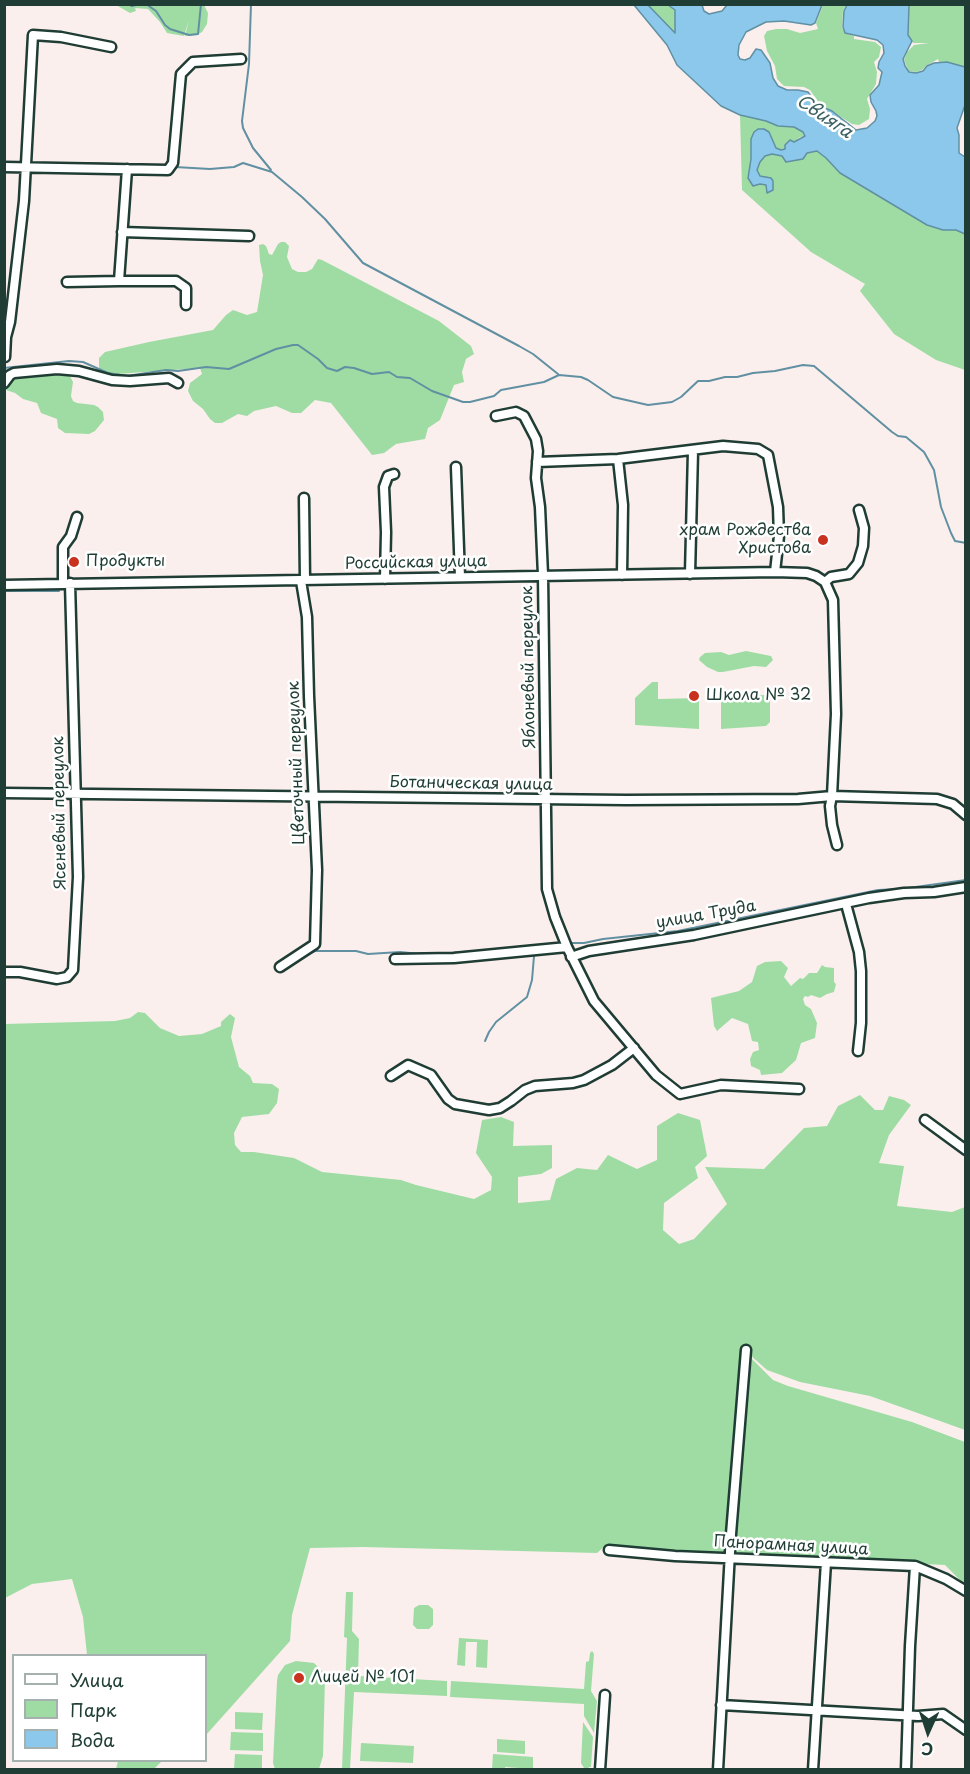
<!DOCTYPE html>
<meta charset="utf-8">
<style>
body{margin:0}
#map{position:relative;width:970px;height:1774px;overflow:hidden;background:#fbefed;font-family:"Playpen Sans",sans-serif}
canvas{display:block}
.frame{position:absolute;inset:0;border:6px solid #1f3d34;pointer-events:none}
.legend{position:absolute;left:12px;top:1654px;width:195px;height:108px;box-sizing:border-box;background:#fff;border:2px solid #a5b1ae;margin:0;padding:8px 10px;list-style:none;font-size:18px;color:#1f3d34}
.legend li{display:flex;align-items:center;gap:12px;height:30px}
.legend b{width:30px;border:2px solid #a5b1ae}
.north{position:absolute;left:898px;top:1702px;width:60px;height:60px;-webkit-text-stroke:4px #fff;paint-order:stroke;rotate:183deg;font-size:16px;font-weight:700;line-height:24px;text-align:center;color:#1f3d34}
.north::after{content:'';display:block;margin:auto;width:21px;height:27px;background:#1f3d34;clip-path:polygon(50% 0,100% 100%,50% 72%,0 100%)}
</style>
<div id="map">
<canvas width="970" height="1774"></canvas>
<div class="frame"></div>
<ul class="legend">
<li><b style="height:8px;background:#fff"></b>Улица</li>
<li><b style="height:16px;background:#9fdca4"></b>Парк</li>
<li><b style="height:16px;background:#8bc8eb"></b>Вода</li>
</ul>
<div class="north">С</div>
</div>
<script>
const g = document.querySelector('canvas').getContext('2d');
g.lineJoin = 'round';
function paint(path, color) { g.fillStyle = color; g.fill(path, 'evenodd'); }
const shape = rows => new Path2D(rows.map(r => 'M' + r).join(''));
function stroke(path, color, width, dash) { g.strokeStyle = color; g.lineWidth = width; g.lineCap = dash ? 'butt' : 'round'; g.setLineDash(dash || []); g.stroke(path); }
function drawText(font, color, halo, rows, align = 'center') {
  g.font = font + ' "Playpen Sans",sans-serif'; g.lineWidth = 5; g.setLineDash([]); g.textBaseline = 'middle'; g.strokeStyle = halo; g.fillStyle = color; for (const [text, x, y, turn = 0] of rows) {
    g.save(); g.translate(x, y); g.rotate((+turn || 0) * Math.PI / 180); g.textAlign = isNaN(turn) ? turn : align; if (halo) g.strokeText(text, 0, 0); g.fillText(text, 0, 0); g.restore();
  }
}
const green = shape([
 [135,5,204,5,208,13,207,24,202,32,197,35,185,36,189,20,184,36,167,33,160,22,148,9,135,8,136,11,130,13,116,5,134,5,135,7],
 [648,5,668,5,675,10,676,34],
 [823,5,846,5,843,11,842,28,845,33,854,36,854,39,875,42,881,47,879,57,874,62,877,72,876,84,867,99,870,109,869,119,859,125,852,124,819,103,810,90,804,87,784,86,777,79,775,66,767,51,764,36,767,31,776,29,787,29,800,33,818,29,816,23],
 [909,5,965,5,965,67,947,62,939,62,938,59,926,66,922,70,916,72,909,71,906,65,904,59,907,52,914,45,929,43,913,43,908,35],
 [740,115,766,121,778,126,794,127,803,132,805,136,800,137,785,149,781,150,776,148,769,132,764,129,758,129,751,139,751,159,748,178,760,184,767,185,767,192,771,178,760,176,757,170,760,162,765,156,772,154,783,156,786,162,803,159,807,153,817,151,826,158,840,173,943,230,956,230,965,234,965,370,936,360,894,334,860,291,865,284,811,252,742,190],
 [281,242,285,242,289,246,287,257,292,269,298,272,306,272,312,269,318,259,322,260,439,321,471,346,474,354,466,359,462,372,464,382,454,385,440,420,428,428,425,439,396,444,384,453,372,455,331,403,315,400,301,413,292,413,276,406,254,411,247,416,238,414,222,423,215,423,210,419,203,409,193,401,188,391,190,383,202,374,200,368,117,374,112,377,102,374,99,367,99,358,105,352,149,342,213,330,226,315,233,310,247,315,257,312,263,275,260,261,259,245,263,244,266,246,269,254,272,255,278,244],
 [41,372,70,376,73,382,71,396,73,401,77,403,94,405,98,407,103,412,104,420,95,431,89,434,65,433,58,428,57,419,41,413,37,403,23,399,15,393,6,390,5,386,8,377],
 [746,651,771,656,773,660,766,667,754,666,723,672,718,672,707,667,699,660,700,657,705,653,721,652,729,655],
 [652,682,658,682,658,699,699,698,699,729,635,725,635,698],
 [770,695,770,722,766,726,721,729,721,696],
 [781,961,788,968,784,977,791,986,800,978,803,979,809,973,817,973,822,965,825,967,834,968,834,982,836,984,834,992,827,994,820,998,811,995,808,997,805,996,803,999,805,1005,811,1009,817,1023,815,1038,801,1043,796,1060,782,1073,761,1075,760,1070,751,1066,750,1059,753,1052,759,1050,758,1042,752,1041,748,1024,732,1018,717,1031,714,1026,711,998,739,991,752,982,757,966,765,962],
 [138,1012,145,1013,160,1028,179,1036,202,1034,221,1026,221,1022,230,1014,235,1018,231,1037,239,1067,250,1076,253,1083,272,1084,279,1089,277,1103,269,1114,242,1117,234,1133,235,1145,241,1152,254,1152,294,1158,322,1172,401,1180,416,1185,474,1199,491,1190,492,1177,476,1153,482,1120,501,1117,514,1122,513,1146,552,1145,552,1168,541,1174,518,1177,518,1203,550,1200,556,1179,577,1168,597,1170,608,1155,637,1169,657,1160,657,1126,678,1113,700,1120,707,1156,695,1167,698,1178,664,1203,663,1230,679,1244,694,1239,727,1204,705,1167,764,1169,804,1128,827,1126,838,1106,860,1095,875,1110,883,1110,889,1096,904,1100,911,1105,889,1135,879,1163,904,1166,897,1206,952,1212,965,1207,965,1430,870,1396,800,1382,767,1370,749,1354,748,1355,773,1380,788,1386,912,1422,965,1442,965,1585,945,1565,732,1555,745,1356,740,1360,727,1556,676,1553,615,1546,605,1546,597,1553,363,1547,310,1548,292,1615,290,1641,206,1735,206,1656,87,1655,83,1617,72,1579,32,1584,5,1598,4,1024,115,1021,130,1018],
 [346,1592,353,1592,352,1631,359,1639,358,1676,447,1681,447,1696,354,1692,350,1770,342,1769,347,1638,344,1637],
 [419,1605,428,1605,433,1609,433,1625,429,1629,417,1629,413,1625,414,1608],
 [459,1638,488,1640,487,1668,476,1667,477,1642,466,1642,465,1666,457,1665],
 [592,1651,594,1654,591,1691,597,1701,594,1733,584,1716,584,1704,450,1697,451,1681,584,1689,586,1662,589,1661,590,1653],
 [296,1661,314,1663,323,1672,325,1678,323,1756,319,1769,275,1769,273,1763,277,1681,278,1675,285,1665],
 [235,1712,263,1713,262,1730,235,1729],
 [583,1722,593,1737,591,1767,589,1767,588,1769,584,1768,581,1763],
 [231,1732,263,1733,263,1751,230,1750],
 [497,1739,525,1741,525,1754,497,1752],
 [361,1743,414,1746,413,1763,360,1761],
 [235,1754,262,1755,262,1769,234,1769],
 [493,1754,533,1757,533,1769,505,1767,505,1769,492,1769],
 [118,1761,118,1760,162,1761,154,1769,116,1769]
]);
const water = shape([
 [634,5,648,5,675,33,675,10,668,5,702,5,704,11,709,14,722,11,727,5,822,5,815,23,811,25,784,21,766,22,746,32,739,45,738,55,740,59,745,60,750,58,756,49,761,50,770,63,773,78,778,86,787,90,798,90,808,92,818,105,832,111,856,130,867,128,875,121,877,116,876,111,871,102,870,95,879,85,882,72,878,68,879,62,884,53,883,45,877,40,845,33,843,27,844,11,847,5,909,5,908,35,912,41,903,59,905,66,909,72,916,73,923,71,927,66,934,63,947,62,965,67,965,105,957,128,959,135,959,153,965,157,965,234,956,230,943,230,927,225,840,173,826,158,817,151,807,153,803,159,786,162,782,156,772,154,765,156,760,162,757,170,760,176,771,178,773,181,773,190,767,193,766,185,760,184,753,186,748,178,751,159,751,139,754,132,758,129,764,129,769,132,776,148,781,150,785,149,785,145,790,140,794,142,805,136,803,132,794,127,778,126,766,121,740,115,721,106,677,65,667,45,634,5]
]);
const stream = shape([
 [128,4,132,6,140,4],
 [146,4,156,11,165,25,170,29,189,35,198,34,201,4],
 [251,4,249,64,242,121,243,128,253,148,271,170],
 [4,162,21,163],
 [30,163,76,163],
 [83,163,120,164],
 [126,165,168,165],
 [175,167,210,169,234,167,243,163,272,172,302,197,325,219,363,263,519,346,533,354,558,374],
 [4,368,69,361,83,362,108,373,127,376,166,370,178,371,206,367,229,369,276,349,293,345,298,345,318,359,327,368,337,371,345,367,354,368,372,374,389,372,397,377,410,378,432,391,463,402,470,402,494,396,501,390,544,382,559,375,581,377,588,380,613,397,648,405,672,402,681,397,698,381,709,381,725,377,737,377,753,373,775,371,803,365,814,366,892,432,898,436,906,437,924,452,934,470,941,507,951,533,955,541,966,543],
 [4,591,59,591],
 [568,943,584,943,603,939,678,931,878,890,901,889,966,880],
 [543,945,560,943],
 [302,957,315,951,356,951,368,954,400,952,420,954,450,953,516,948],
 [485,1041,489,1032,496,1022,527,997,532,980,534,956]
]);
const street = shape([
 [4,167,168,170,173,163,181,74,193,62,241,59],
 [127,169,119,281,176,281,186,288,186,305],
 [122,232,249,236],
 [67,282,119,281],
 [5,357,6,337,10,322,24,201,33,35,61,37,111,47],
 [4,383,10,375,14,373,57,369,79,371,112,380,130,381,169,378,178,383],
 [496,416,516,412,524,416,536,439,538,451,536,478,540,507,543,575,547,889,555,917,567,947,594,1001,656,1075,680,1094,721,1085,799,1089],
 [618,459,623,505,622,575],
 [537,462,618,459,723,446,758,449,768,455,778,507,779,536,775,572],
 [456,467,460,577],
 [304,498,305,580],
 [690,574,693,451],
 [385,579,386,532,384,487,388,476,394,474],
 [825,582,833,600,836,714,832,796,830,806,832,825,837,845],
 [825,582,831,577,849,574,858,563,863,546,864,528,859,510],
 [63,583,63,547,71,536,77,517],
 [4,585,775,572,807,573,816,576,825,582],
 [4,793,626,800,798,799,832,796,937,799,953,804,966,815],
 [846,904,859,952,861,971,861,1023,858,1051],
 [571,957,589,951,694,935,869,898,904,893,934,892,966,887],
 [395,959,454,958,567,947],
 [280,967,315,944,317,870,309,696,307,617,301,581],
 [4,972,20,972,57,979,67,977,73,970,78,877,70,583],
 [391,1076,408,1065,431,1075,448,1099,455,1104,489,1110,500,1108,511,1101,525,1090,535,1086,573,1083,584,1080,612,1065,634,1048],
 [925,1120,966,1150],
 [609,1550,675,1556,915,1566,946,1579,966,1591],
 [721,1705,918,1716,943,1714,966,1730],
 [600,1770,605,1695],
 [718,1770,731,1534,746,1350],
 [813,1770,826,1562],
 [906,1770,910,1646,915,1566]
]);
const markers = [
 [823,540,6,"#c8321e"],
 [74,562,6,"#c8321e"],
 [694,696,6,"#c8321e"],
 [299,1678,6,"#c8321e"]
];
const poiNames = [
 ["храм Рождества",811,531,"right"],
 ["Христова",811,549,"right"],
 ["Продукты",86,562],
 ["Школа № 32",706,696],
 ["Лицей № 101",311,1678]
];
const streetNames = [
 ["Российская улица",416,563,-1],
 ["Яблоневый переулок",529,667,-91],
 ["Цветочный переулок",297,763,-92],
 ["Ботаническая улица",471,784,1],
 ["Ясеневый переулок",60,813,-91],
 ["улица Труда",706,915,-10],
 ["Панорамная улица",791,1546,3]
];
const waterNames = [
 ["Свияга",824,117,34]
];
paint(green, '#9fdca4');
paint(water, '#8bc8eb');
stroke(water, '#6090a2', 1.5);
stroke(stream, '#6090a2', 2);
stroke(street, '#1f3d34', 13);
stroke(street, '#fff', 8);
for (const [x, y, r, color] of markers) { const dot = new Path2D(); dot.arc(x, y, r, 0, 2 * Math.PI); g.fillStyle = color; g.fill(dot); stroke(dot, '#fff', 2); }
drawText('16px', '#1f3d34', '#fff', poiNames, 'left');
drawText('16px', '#1f3d34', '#fff', streetNames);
drawText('italic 18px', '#3a6062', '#fff', waterNames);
</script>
